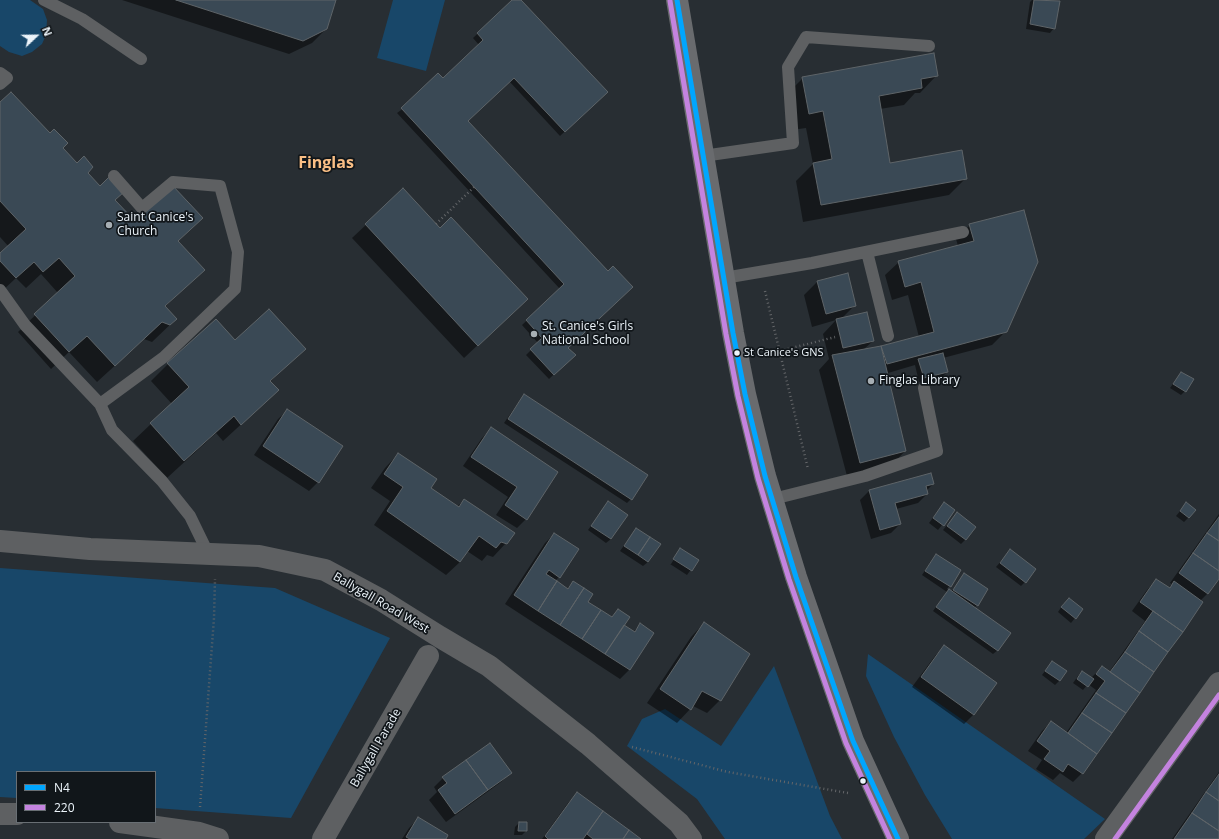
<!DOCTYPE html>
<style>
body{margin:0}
#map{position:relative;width:1219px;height:839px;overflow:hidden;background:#282e33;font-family:"Open Sans",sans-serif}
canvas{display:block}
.legend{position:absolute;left:16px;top:771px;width:140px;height:52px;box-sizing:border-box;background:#11161a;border:1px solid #696f74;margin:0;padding:5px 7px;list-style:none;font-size:12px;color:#ecf4fa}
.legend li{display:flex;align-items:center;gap:8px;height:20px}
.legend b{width:20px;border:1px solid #696f74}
.north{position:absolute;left:16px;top:16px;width:40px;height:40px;-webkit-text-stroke:3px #11161a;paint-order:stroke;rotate:68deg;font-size:11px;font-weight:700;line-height:16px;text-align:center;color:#ecf4fa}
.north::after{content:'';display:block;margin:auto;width:14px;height:18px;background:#ecf4fa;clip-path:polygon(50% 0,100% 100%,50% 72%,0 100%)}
</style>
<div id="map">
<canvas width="1219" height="839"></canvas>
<ul class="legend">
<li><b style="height:5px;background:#00a6ff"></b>N4</li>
<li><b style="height:5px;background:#c483df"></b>220</li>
</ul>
<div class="north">N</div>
</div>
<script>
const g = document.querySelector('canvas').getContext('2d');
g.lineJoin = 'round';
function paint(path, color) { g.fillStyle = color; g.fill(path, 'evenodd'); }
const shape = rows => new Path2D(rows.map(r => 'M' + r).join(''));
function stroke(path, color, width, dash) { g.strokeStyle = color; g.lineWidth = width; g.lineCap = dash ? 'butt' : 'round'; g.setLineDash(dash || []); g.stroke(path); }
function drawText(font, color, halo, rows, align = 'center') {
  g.font = font + ' "Open Sans",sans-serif'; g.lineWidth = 3.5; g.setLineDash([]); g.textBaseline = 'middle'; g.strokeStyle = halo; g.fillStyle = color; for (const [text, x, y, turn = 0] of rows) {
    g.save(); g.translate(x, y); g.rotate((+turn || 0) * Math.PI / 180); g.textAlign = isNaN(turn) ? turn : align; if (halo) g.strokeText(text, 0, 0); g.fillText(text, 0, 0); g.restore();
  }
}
const green = shape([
 [0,0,30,0,43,9,47,20,46,35,42,44,32,52,22,56,9,52,0,46],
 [393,0,445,0,426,71,377,58],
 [0,568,275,588,390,638,291,818,155,808,155,772,17,772,17,798,0,797],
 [868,654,1105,819,1084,839,952,839,925,795,894,737,866,676],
 [774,666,830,816,842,839,725,839,697,799,627,746,642,719,665,709,721,746]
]);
const shadow = shape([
 [122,0,335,0,326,29,312,43,289,54],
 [513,0,520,0,606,92,560,136,509,81,466,121,608,273,567,348,574,355,549,379,526,355,538,343,522,325,560,289,397,113,443,79,479,45,473,38],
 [1032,0,1049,0,1059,2,1054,28,1050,33,1026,29,1030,2],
 [937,75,920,93,915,93,904,105,880,109,890,164,966,178,949,195,803,222,796,181,813,164,806,128,792,130,786,95,803,78],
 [0,103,62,148,134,222,201,218,177,242,203,270,165,307,176,319,152,342,144,339,97,382,69,352,51,369,18,332,58,293,41,274,26,288,16,278,0,293,0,254,9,247,0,237],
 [403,190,440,229,513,312,464,358,352,238],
 [970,225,1006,331,992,345,943,358,947,372,942,377,919,382,915,365,888,373,905,451,892,465,847,476,819,370,829,359,823,334,836,320,812,327,804,295,817,282,855,305,841,319,873,341,863,350,919,337,908,295,892,300,885,275,899,262,958,246,956,239],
 [235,342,304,349,270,382,278,390,260,407,223,441,216,433,167,478,133,441,172,404,151,381,168,364],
 [1181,373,1185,391,1181,395,1170,388],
 [524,396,631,499,627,503,504,423,520,400],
 [288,410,318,482,309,491,254,455,278,419],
 [491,429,557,473,526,519,517,528,496,515,508,497,463,466,482,438],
 [398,454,430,489,457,507,464,500,506,543,493,557,487,555,482,561,467,551,460,562,446,575,374,525,390,501,371,488,385,468],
 [933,484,926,491,927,494,918,503,896,509,900,524,891,533,871,539,860,500,870,490],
 [608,503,611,539,606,543,588,530],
 [944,503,954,510,938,530,929,523],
 [1186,504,1189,517,1184,522,1176,516],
 [957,513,965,540,961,544,943,530],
 [1219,514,1219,577,1207,594,1200,601,1202,602,1082,773,1073,782,1060,773,1053,780,1036,769,1042,760,1028,751,1042,731,1051,722,1066,733,1096,690,1088,684,1083,690,1073,683,1078,676,1082,672,1091,678,1102,667,1109,672,1145,621,1132,611,1147,590,1156,580,1168,589,1172,584,1170,583],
 [636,529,648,562,643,566,620,551],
 [554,534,559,577,555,581,567,589,573,582,587,602,611,618,618,610,623,626,633,632,641,625,653,633,629,670,620,679,505,604,545,543],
 [1010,551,1025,582,1021,586,996,567],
 [678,553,697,561,687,575,670,564,671,564],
 [936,555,960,571,947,589,951,592,964,575,977,605,974,608,998,650,993,654,933,611,947,592,922,575,932,560],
 [1064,603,1075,618,1071,623,1058,612],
 [704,623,720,700,707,713,693,706,677,723,647,703,691,637],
 [944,646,995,684,973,715,964,724,912,687,935,656],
 [1052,662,1060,680,1055,685,1042,675],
 [1219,772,1219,837,1218,839,1172,839],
 [510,773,501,782,446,822,429,800,437,792,434,787,443,778],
 [577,794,639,839,542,839,568,803],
 [418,819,444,839,402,839,409,828],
 [519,823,526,831,522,835,514,835,515,827]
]);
const building = shape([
 [176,0,336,0,327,29,303,41,176,0],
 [512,0,521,0,608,92,565,132,514,78,468,121,608,271,613,266,633,287,568,348,576,355,554,375,530,349,542,338,526,320,564,284,401,108,438,73,443,78,483,40,477,33,512,0],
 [1034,0,1060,1,1055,29,1030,24,1034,0],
 [934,53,938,76,921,79,922,88,879,96,890,163,962,150,967,179,821,205,813,163,832,159,823,111,809,114,802,77,934,53],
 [11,92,50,133,54,129,68,143,63,148,77,163,84,156,93,167,88,173,100,186,109,177,124,192,115,200,134,220,172,185,203,218,178,241,205,270,165,306,177,319,170,325,162,322,115,366,87,336,69,352,34,314,75,276,59,258,43,272,34,262,16,278,0,261,0,253,26,229,0,201,0,102,11,92],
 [403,188,440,228,451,217,528,299,478,346,365,224,403,188],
 [1024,210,1038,262,1007,332,887,364,881,346,934,332,921,282,905,287,898,261,974,241,969,224,1024,210],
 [848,273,856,306,826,314,817,281,848,273],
 [269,309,306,349,270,381,279,390,241,425,234,416,184,461,150,423,189,387,167,363,216,319,235,340,269,309],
 [867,312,874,341,843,348,836,319,867,312],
 [881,346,906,451,860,463,832,355,881,346],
 [943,353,948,372,924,378,918,359,943,353],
 [1181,372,1194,379,1186,392,1173,384,1181,372],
 [524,394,648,475,632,500,508,419,524,394],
 [287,409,343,446,319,483,263,446,287,409],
 [491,427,558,472,527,520,505,505,517,487,471,457,491,427],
 [398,453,437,479,431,488,459,507,464,499,515,533,507,544,501,542,496,548,479,536,460,562,387,511,403,487,384,474,398,453],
 [931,473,934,484,926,486,928,494,895,503,901,524,880,530,869,490,931,473],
 [608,501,628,515,611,539,591,526,608,501],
 [944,502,955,510,944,526,933,518,944,502],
 [1186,502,1196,510,1189,518,1180,511,1186,502],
 [957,512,976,527,966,540,947,526,957,512],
 [1219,517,1219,541,1207,533,1219,517],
 [636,528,650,537,638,555,624,546,636,528],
 [554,533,579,549,560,578,549,570,546,574,557,581,538,611,514,595,554,533],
 [1207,533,1219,541,1219,571,1193,553,1207,533],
 [650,537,661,544,648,562,638,555,650,537],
 [680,548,699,560,692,571,673,559,680,548],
 [1010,549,1036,569,1026,583,1000,563,1010,549],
 [1193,553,1219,571,1219,579,1208,594,1179,573,1193,553],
 [936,554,961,570,951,587,925,571,936,554],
 [964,573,988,589,978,606,953,590,964,573],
 [1156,579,1170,588,1174,581,1203,602,1183,632,1140,602,1156,579],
 [557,581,568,589,573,581,584,588,560,625,538,611,557,581],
 [584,588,593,594,588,602,601,610,582,639,560,625,584,588],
 [949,589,1011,633,998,651,936,607,949,589],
 [1069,598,1083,609,1076,619,1061,607,1069,598],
 [618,609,630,617,605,654,582,639,601,610,612,617,618,609],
 [1153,611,1183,632,1168,652,1139,631,1153,611],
 [704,622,750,654,721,701,702,691,691,710,660,689,704,622],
 [640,623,654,633,630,670,605,654,624,625,635,632,640,623],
 [1139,631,1168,652,1154,672,1125,652,1139,631],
 [944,645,997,683,974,715,921,677,944,645],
 [1125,652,1154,672,1140,693,1110,672,1125,652],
 [1052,661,1067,671,1060,681,1045,671,1052,661],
 [1102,666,1140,693,1126,713,1096,693,1105,681,1096,674,1102,666],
 [1082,671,1094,679,1088,687,1077,679,1082,671],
 [1096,693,1126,713,1112,733,1082,713,1096,693],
 [1082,713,1112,733,1097,754,1068,733,1082,713],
 [1051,721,1097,754,1083,774,1068,764,1063,772,1044,759,1050,751,1037,741,1051,721],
 [490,743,512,773,488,790,466,760,490,743],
 [466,760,488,790,455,814,438,790,447,783,442,777,466,760],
 [1219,774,1219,801,1206,792,1219,774],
 [577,792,603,811,583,839,548,839,545,836,577,792],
 [1206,792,1219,801,1219,831,1192,813,1206,792],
 [603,811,629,830,623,839,593,839,587,834,603,811],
 [1192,813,1219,831,1219,839,1174,839,1192,813],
 [418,817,448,835,446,839,410,839,406,837,418,817],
 [519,822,527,822,527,831,518,831,519,822],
 [629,830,641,839,623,839,629,830]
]);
const path = shape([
 [436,224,474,187],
 [765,291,808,469],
 [780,351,835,337],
 [632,747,728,772,848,793],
 [200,807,214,618,215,579]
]);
const lane = shape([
 [44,0,82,19,141,59],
 [0,73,7,78,0,84],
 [703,156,793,143,788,67,806,37,929,46],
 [867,252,888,336],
 [724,278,812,263,963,232],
 [0,290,25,325,100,404,112,430,162,481,190,516,208,553],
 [100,404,164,357,235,289,238,252,220,186,173,182,142,208,114,176],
 [773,499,865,476,937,451,924,388]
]);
const street = shape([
 [0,541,90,549,259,556,325,570,381,600,440,637,489,666,588,744,679,823,691,839],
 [0,814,17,814],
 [120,822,199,833,218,839],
 [323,839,428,656],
 [1106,839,1219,683]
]);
const secondary = shape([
 [677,0,733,333,745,394,765,476,796,577,853,741,898,839]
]);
const bus1 = shape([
 [677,0,733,333,745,394,765,476,796,577,853,741,898,839]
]);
const bus2 = shape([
 [670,1,726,334,738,396,758,478,789,579,846,743,890,839],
 [1115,839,1219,695]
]);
const markers = [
 [109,225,4,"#a7afb4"],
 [534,334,4,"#a7afb4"],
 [737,353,3.5,"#ecf4fa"],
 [871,381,4,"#a7afb4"],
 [863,781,3.5,"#ecf4fa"]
];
const busNames = [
 ["St Canice's GNS",744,353]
];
const poiNames = [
 ["Saint Canice's",117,218],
 ["Church",117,232],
 ["St. Canice's Girls",542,327],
 ["National School",542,341],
 ["Finglas Library",879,381]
];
const streetNames = [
 ["Ballygall Road West",381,603,30],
 ["Ballygall Parade",376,748,-60]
];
const districtNames = [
 ["Finglas",326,163]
];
paint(green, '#184769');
paint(shadow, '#0007');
paint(building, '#3a4955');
stroke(building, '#5e6468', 1);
stroke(path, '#646669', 2.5, [1, 3]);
stroke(lane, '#5e6062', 12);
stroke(street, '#5e6062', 22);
stroke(secondary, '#696b6e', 22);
stroke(bus1, '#00a6ff', 5);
stroke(bus2, '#c483df', 5);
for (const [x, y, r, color] of markers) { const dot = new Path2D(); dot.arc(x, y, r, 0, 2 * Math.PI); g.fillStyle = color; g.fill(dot); stroke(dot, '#11161a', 1.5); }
drawText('11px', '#ecf4fa', '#11161a', busNames, 'left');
drawText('12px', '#ecf4fa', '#11161a', poiNames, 'left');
drawText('12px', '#ecf4fa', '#11161a', streetNames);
drawText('bold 16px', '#f9be85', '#11161a', districtNames);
</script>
